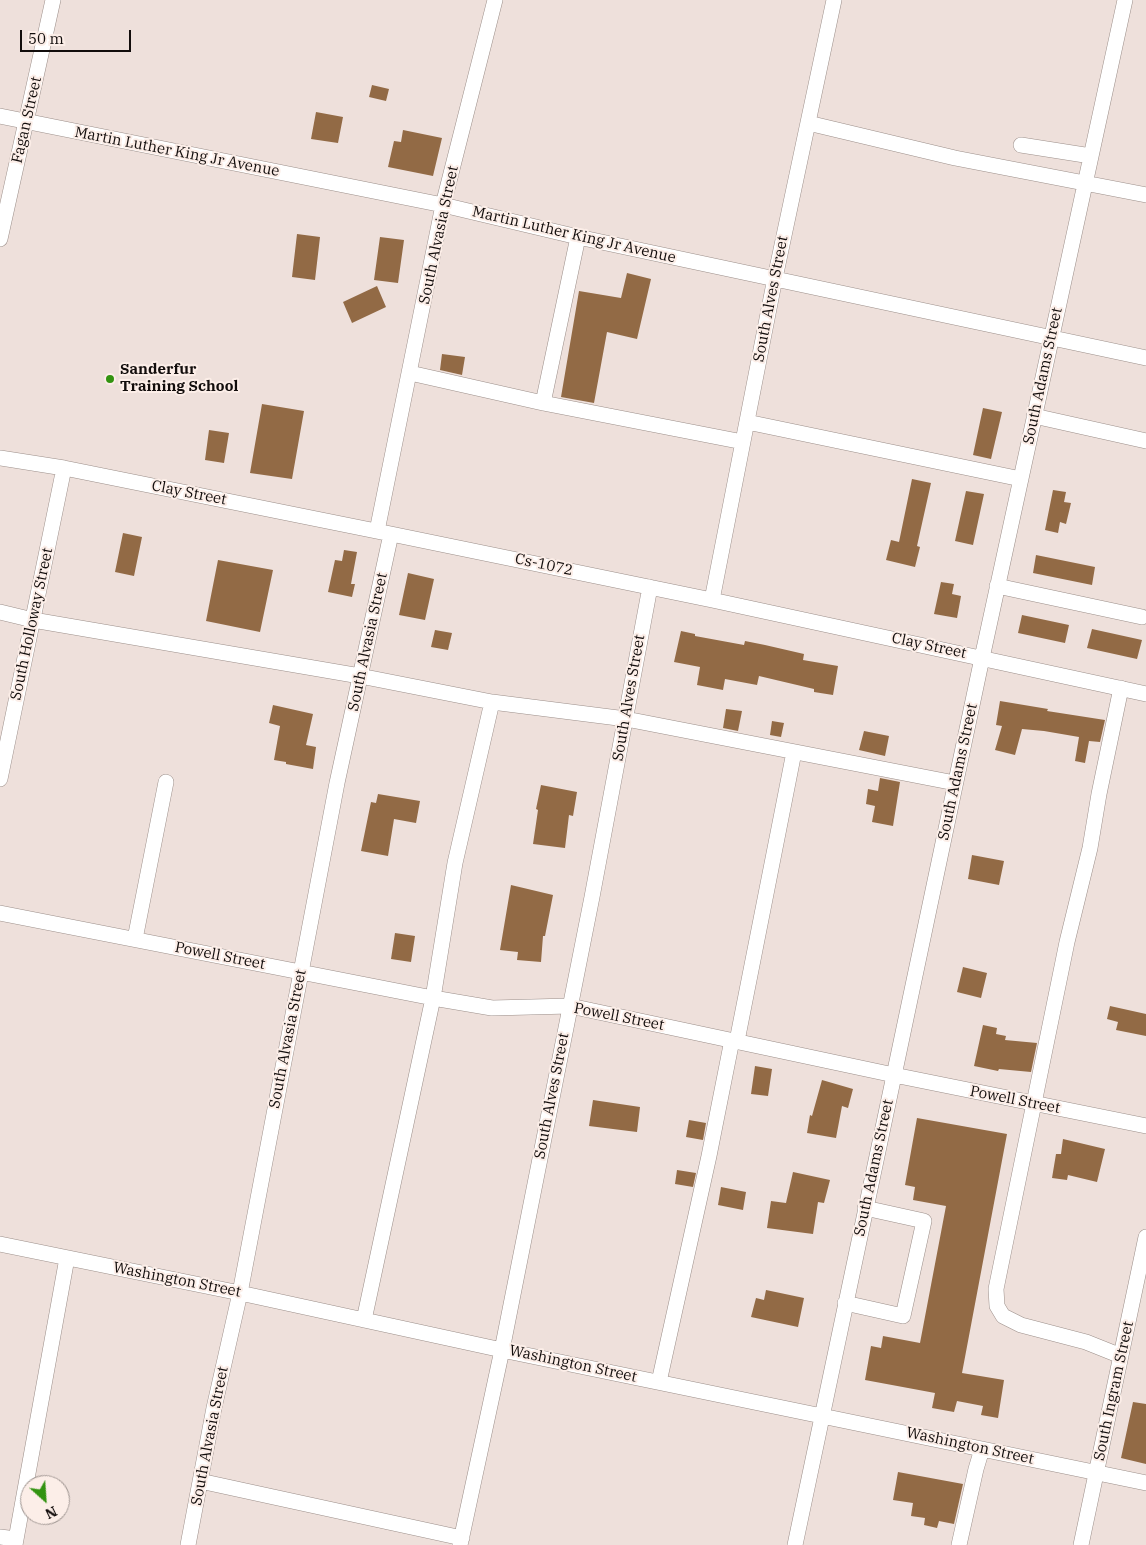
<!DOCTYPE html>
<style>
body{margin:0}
#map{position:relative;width:1146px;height:1545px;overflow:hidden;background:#eee0db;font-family:"IBM Plex Serif",serif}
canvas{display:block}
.north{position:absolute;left:20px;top:1475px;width:50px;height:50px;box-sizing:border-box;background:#fceee8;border:1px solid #9e9490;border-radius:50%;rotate:154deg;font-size:14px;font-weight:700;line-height:20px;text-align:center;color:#120d0c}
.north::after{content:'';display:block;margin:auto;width:18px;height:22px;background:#329310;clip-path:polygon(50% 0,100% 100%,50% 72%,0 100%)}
.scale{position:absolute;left:20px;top:30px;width:111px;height:22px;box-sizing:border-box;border:2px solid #120d0c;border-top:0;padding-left:6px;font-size:15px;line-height:18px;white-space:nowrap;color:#120d0c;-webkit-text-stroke:4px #fceee8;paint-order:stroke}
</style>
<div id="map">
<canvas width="1146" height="1545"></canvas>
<div class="north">N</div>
<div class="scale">50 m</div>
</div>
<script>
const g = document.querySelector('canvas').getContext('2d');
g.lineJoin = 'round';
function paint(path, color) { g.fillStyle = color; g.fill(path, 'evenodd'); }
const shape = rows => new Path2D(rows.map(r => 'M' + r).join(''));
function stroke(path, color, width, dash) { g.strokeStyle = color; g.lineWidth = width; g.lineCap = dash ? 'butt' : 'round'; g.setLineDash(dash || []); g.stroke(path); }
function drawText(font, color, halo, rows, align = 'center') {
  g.font = font + ' "IBM Plex Serif",serif'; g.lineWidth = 4; g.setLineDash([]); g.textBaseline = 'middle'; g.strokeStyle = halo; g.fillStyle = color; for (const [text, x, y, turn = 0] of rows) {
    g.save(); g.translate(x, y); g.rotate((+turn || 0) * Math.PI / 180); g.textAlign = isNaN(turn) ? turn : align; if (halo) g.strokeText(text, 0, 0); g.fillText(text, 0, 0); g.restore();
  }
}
const building = shape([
 [372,85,389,89,386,101,369,97],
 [316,112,343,117,338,143,311,139],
 [403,130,442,138,433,176,388,167,394,141,401,142],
 [297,234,320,237,315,280,292,277],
 [380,237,404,240,398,283,374,280],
 [627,273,651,279,637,339,607,332,594,403,561,397,579,291,621,298],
 [377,286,386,307,352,323,343,302],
 [442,354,465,357,462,375,440,370],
 [262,404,304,411,292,479,250,473],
 [983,408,1002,412,991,459,973,455],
 [209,430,229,433,224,463,205,460],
 [912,479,931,483,917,546,920,547,915,567,886,560,891,540,899,542],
 [1053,490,1066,492,1064,502,1071,503,1066,524,1060,522,1058,533,1045,530],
 [966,491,984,494,973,545,955,541],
 [123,533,142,537,134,576,115,572],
 [344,550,357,552,351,584,355,584,352,597,328,592,335,560,342,561],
 [1036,555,1095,567,1092,585,1033,573],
 [218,560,273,570,260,632,206,621],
 [408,573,434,579,425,620,399,615],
 [941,582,954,584,952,594,961,596,957,618,934,614],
 [1022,615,1069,625,1065,643,1018,633],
 [1092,629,1142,640,1137,659,1087,648],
 [435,630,452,633,448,650,431,647],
 [681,631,695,634,695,636,744,645,745,641,765,645,804,654,803,660,838,666,833,695,814,692,814,689,759,676,757,685,725,679,723,690,697,685,700,667,674,662],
 [1000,701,1048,709,1047,711,1105,720,1100,742,1089,741,1085,763,1075,761,1079,737,1044,731,1022,729,1015,755,995,750,1002,726,996,725],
 [273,705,313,714,306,745,316,747,313,769,286,764,286,762,274,760,280,726,269,723],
 [726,709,742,711,738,731,723,728],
 [772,721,784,723,781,737,770,735],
 [864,731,889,736,885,756,859,750],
 [880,778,900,782,893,826,872,822,875,806,866,804,868,789,878,791],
 [541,785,577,792,573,816,569,815,565,848,533,844,538,810,536,809],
 [378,794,420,801,416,823,394,819,388,856,361,851,371,802,376,803],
 [972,855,1004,861,999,885,968,879],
 [511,885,553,895,545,936,543,936,541,962,517,960,518,952,500,950],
 [395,933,415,936,411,962,391,959],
 [963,967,987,973,981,998,957,992],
 [1110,1006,1146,1014,1146,1036,1116,1030,1118,1022,1107,1019],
 [983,1025,997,1028,996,1034,1006,1036,1005,1040,1037,1043,1031,1072,999,1069,998,1071,974,1066],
 [755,1066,772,1069,768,1096,751,1094],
 [822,1080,853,1089,848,1108,842,1106,836,1138,807,1133,810,1115,812,1116],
 [593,1100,640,1107,637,1132,589,1126],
 [917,1118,1007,1134,962,1373,1004,1380,998,1418,981,1415,983,1406,957,1401,954,1412,932,1408,935,1393,865,1380,871,1346,881,1348,883,1336,920,1343,946,1206,913,1200,915,1187,905,1185],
 [689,1120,706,1123,703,1140,686,1137],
 [1063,1139,1105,1149,1097,1182,1068,1175,1067,1180,1052,1178,1056,1154,1061,1154],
 [677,1170,696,1173,693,1187,675,1184],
 [793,1172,830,1180,824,1203,818,1202,813,1234,767,1228,771,1201,786,1203],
 [721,1187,746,1192,743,1210,718,1205],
 [766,1290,804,1298,798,1327,751,1317,756,1298,764,1300],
 [1133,1402,1146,1404,1146,1464,1121,1458],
 [898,1472,963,1484,954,1524,939,1521,937,1528,924,1525,925,1518,911,1516,913,1503,893,1500]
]);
const minor = shape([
 [0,116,443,205,578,237,1146,358],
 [808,123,955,158,1146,195],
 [1021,145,1091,156],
 [0,239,53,0],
 [410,373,543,403,743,442],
 [543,403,578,237],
 [1034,416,1146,441],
 [747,422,1021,479],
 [0,458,64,468,391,534,712,600,1146,694],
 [377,531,443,205,495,0],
 [997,586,1142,617],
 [712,600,775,278,834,0],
 [0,612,33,620,360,676,492,702,626,719,955,783],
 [1121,688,1099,794,1090,848,1067,942,996,1289,997,1306,1003,1316,1021,1325,1086,1342,1121,1356],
 [0,779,64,468],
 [0,913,433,998,492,1008,570,1006,894,1075,1146,1126],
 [135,939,166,782],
 [737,1041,794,752],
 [0,1244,240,1293,502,1350,1146,1483],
 [845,1303,903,1316,924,1221,865,1208],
 [364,1320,433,998,455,863,492,702],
 [659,1382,709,1156,732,1040],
 [200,1481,462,1538],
 [0,1537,16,1539],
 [15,1545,67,1258],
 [188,1545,214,1408,240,1293,337,783,391,534],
 [460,1545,502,1350,592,897,650,587],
 [795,1545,982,658,1125,0],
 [959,1545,976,1469,982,1449],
 [1081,1545,1146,1237]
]);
const markers = [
 [110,379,5,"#329310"]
];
const streetNames = [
 ["Fagan Street",27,120,-77],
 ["Martin Luther King Jr Avenue",177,152,11],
 ["South Alvasia Street",439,235,-78],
 ["Martin Luther King Jr Avenue",574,235,13],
 ["South Alves Street",771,299,-79],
 ["South Adams Street",1043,376,-78],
 ["Clay Street",189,493,11],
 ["Cs-1072",544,565,12],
 ["South Holloway Street",32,624,-78],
 ["South Alvasia Street",368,642,-78],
 ["Clay Street",929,646,12],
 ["South Alves Street",629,698,-80],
 ["South Adams Street",958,772,-78],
 ["Powell Street",220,956,11],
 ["Powell Street",619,1017,11],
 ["South Alvasia Street",288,1039,-79],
 ["South Alves Street",552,1096,-79],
 ["Powell Street",1015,1100,11],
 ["South Adams Street",874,1168,-78],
 ["Washington Street",177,1280,11],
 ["Washington Street",573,1364,12],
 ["South Ingram Street",1114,1391,-78],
 ["South Alvasia Street",210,1436,-79],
 ["Washington Street",970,1446,12]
];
const poiNames = [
 ["Sanderfur",120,370],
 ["Training School",120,387]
];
paint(building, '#926a45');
stroke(minor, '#9c8f8a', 16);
stroke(minor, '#fff', 15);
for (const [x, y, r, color] of markers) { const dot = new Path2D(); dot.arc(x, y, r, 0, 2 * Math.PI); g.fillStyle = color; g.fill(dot); stroke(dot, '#fceee8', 2); }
drawText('15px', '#120d0c', '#fceee8', streetNames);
drawText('bold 15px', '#120d0c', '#fceee8', poiNames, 'left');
</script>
